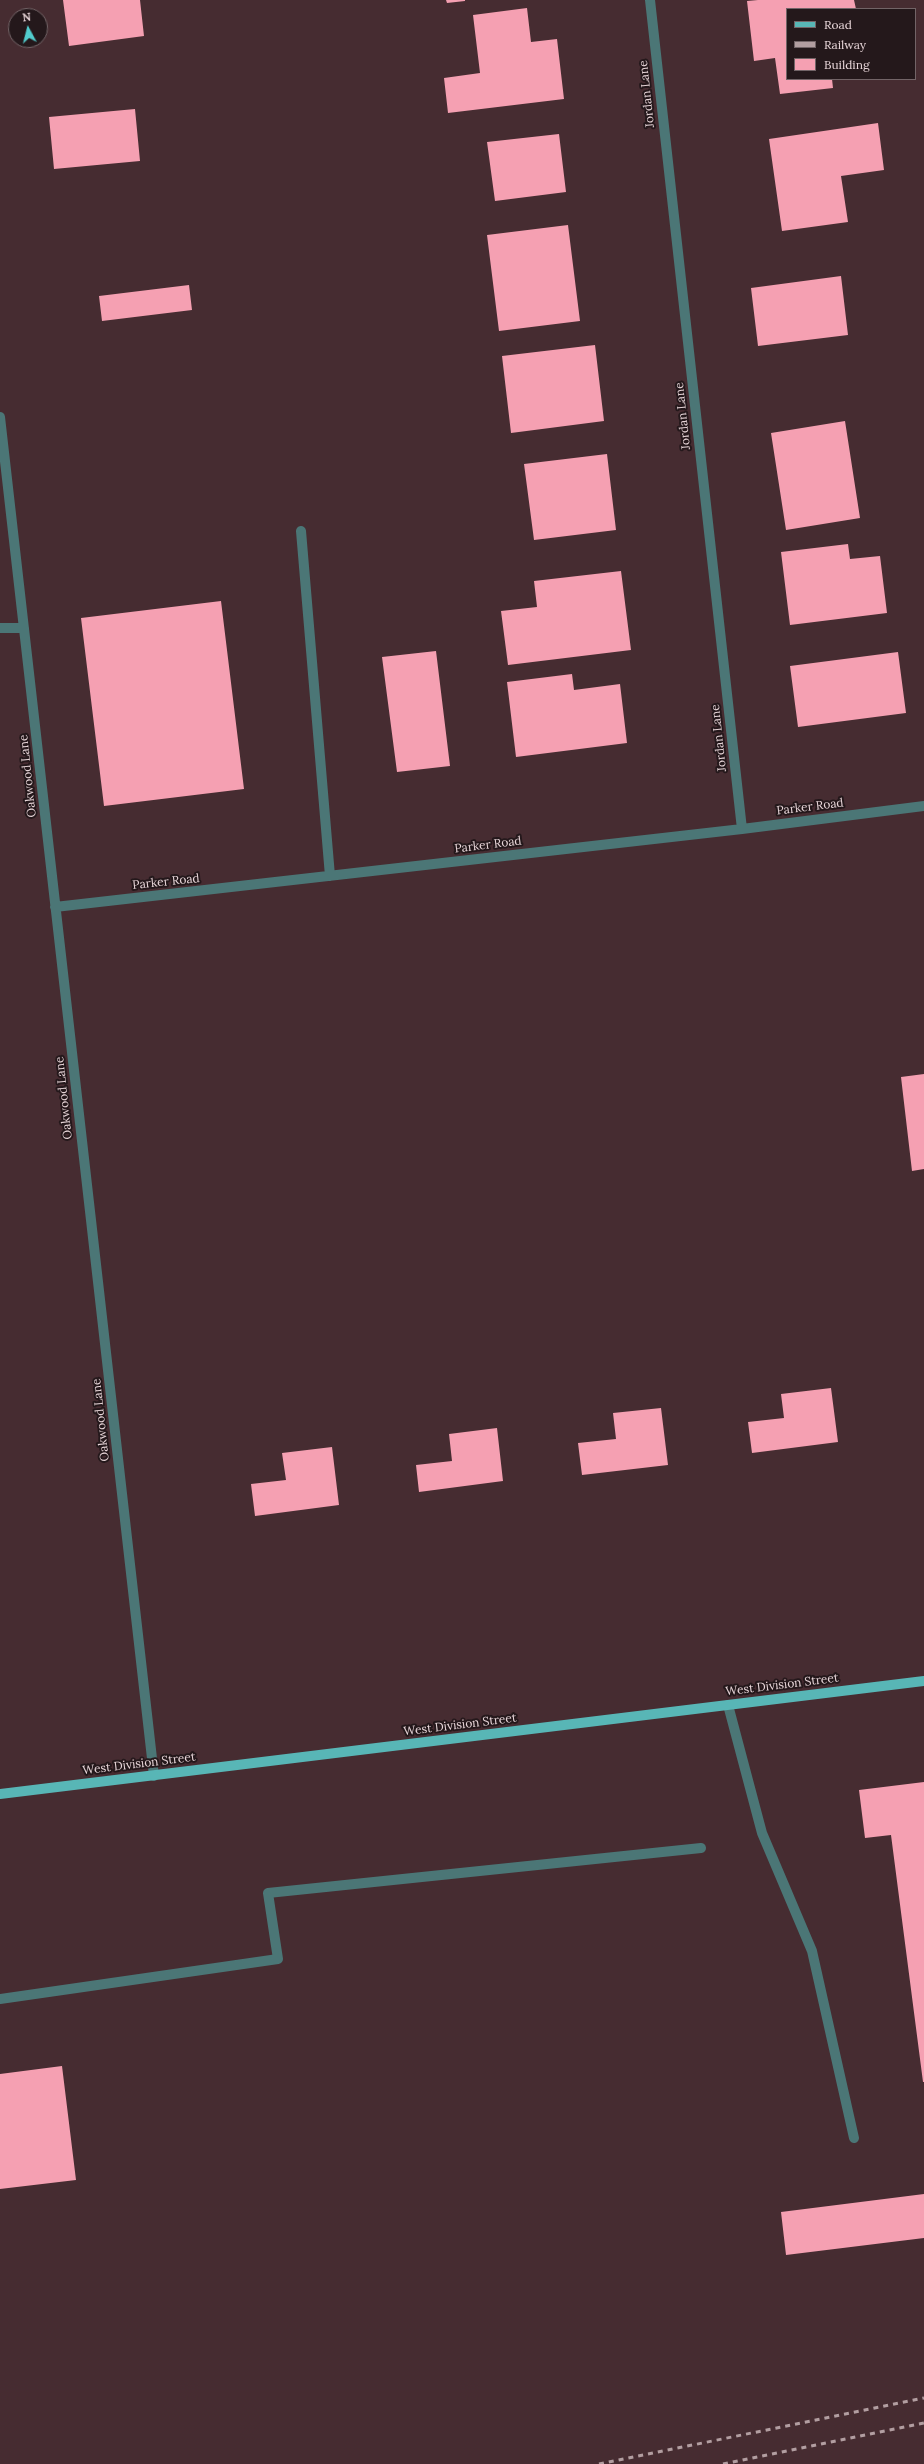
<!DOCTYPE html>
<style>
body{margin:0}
#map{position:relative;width:924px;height:2464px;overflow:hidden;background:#462c31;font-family:Lora,serif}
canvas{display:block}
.legend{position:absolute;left:786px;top:8px;width:130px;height:72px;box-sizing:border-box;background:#24181b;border:1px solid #726467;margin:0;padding:5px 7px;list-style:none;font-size:12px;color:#e7d5d8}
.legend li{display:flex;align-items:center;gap:8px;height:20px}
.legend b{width:20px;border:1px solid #726467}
.north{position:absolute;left:8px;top:8px;width:40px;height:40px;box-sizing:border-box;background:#24181b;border:1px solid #726467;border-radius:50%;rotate:353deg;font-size:11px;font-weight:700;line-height:16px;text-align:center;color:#e7d5d8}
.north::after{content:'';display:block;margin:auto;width:14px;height:18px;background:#52cdce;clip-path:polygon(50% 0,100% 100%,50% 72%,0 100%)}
</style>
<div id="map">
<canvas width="924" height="2464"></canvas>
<ul class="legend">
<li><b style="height:5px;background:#58b6b6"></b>Road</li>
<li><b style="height:5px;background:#b29ea1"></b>Railway</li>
<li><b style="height:11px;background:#f5a0b2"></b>Building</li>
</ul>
<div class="north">N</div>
</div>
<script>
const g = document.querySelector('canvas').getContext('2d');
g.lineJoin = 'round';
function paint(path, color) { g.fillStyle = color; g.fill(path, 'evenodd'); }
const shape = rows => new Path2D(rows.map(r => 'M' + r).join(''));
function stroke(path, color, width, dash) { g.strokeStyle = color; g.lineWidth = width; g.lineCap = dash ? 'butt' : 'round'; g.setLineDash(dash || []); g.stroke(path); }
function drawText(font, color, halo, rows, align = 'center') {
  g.font = font + ' Lora,serif'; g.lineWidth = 4; g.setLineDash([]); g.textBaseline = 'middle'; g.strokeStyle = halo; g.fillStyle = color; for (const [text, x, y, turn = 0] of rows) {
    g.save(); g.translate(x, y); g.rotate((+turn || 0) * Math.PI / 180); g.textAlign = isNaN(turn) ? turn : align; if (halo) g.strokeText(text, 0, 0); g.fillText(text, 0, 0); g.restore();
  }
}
const building = shape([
 [63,0,140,0,144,36,69,46],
 [446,0,465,0,465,1,447,3],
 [758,0,854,0,856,9,787,9,787,79,832,79,833,88,780,94,775,58,754,61,747,1],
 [527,8,531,42,557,39,564,99,448,113,444,78,480,73,473,15],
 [135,109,140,161,54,169,49,117],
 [878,123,884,170,841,176,848,222,782,231,769,139],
 [559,134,566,192,495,201,487,142],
 [568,225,580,321,499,331,487,235],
 [841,276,848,335,758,346,751,288],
 [189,285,192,310,102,321,99,296],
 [595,345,604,421,511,433,502,356],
 [845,421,860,518,786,530,771,433],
 [607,454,616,530,534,540,524,464],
 [848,544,850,559,880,556,887,613,790,625,781,552],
 [621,571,631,650,508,665,501,611,537,607,534,581],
 [221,601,244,789,104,806,81,618],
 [436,651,450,766,397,772,382,657],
 [898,652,906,713,798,727,790,666],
 [572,674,574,690,620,684,627,743,516,757,507,682],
 [924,1074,924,1169,912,1171,901,1077],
 [831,1388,838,1442,752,1453,748,1422,784,1418,781,1394],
 [661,1408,668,1465,582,1475,578,1443,616,1439,613,1413],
 [497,1428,503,1481,419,1492,416,1465,452,1461,449,1434],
 [332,1447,339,1505,255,1516,251,1484,286,1480,282,1453],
 [924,1782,924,2082,923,2082,891,1835,865,1838,859,1790],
 [62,2066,76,2180,0,2189,0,2074],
 [924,2194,924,2238,786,2255,781,2212]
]);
const minor = shape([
 [650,0,742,829],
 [0,417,154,1776],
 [301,531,330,876],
 [0,628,24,628],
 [55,907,742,829,924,806],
 [728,1705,762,1833,812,1951,854,2138],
 [0,1999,278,1959,268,1893,701,1848]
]);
const major = shape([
 [0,1794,924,1681]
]);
const rail = shape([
 [599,2464,924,2398],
 [723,2464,924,2423]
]);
const streetNames = [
 ["Jordan Lane",647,94,-96],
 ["Jordan Lane",683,416,-96],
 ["Jordan Lane",719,738,-96],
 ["Oakwood Lane",28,776,-96],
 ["Parker Road",810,807,-7],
 ["Parker Road",488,845,-7],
 ["Parker Road",166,882,-6],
 ["Oakwood Lane",64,1098,-96],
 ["Oakwood Lane",101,1420,-96],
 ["West Division Street",782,1685,-7],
 ["West Division Street",460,1725,-7],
 ["West Division Street",139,1764,-7]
];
paint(building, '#f5a0b2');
stroke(minor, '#4b7676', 10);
stroke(major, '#58b6b6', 10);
stroke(rail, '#b29ea1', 3, [5, 5]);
drawText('12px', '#e7d5d8', '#24181b', streetNames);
</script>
